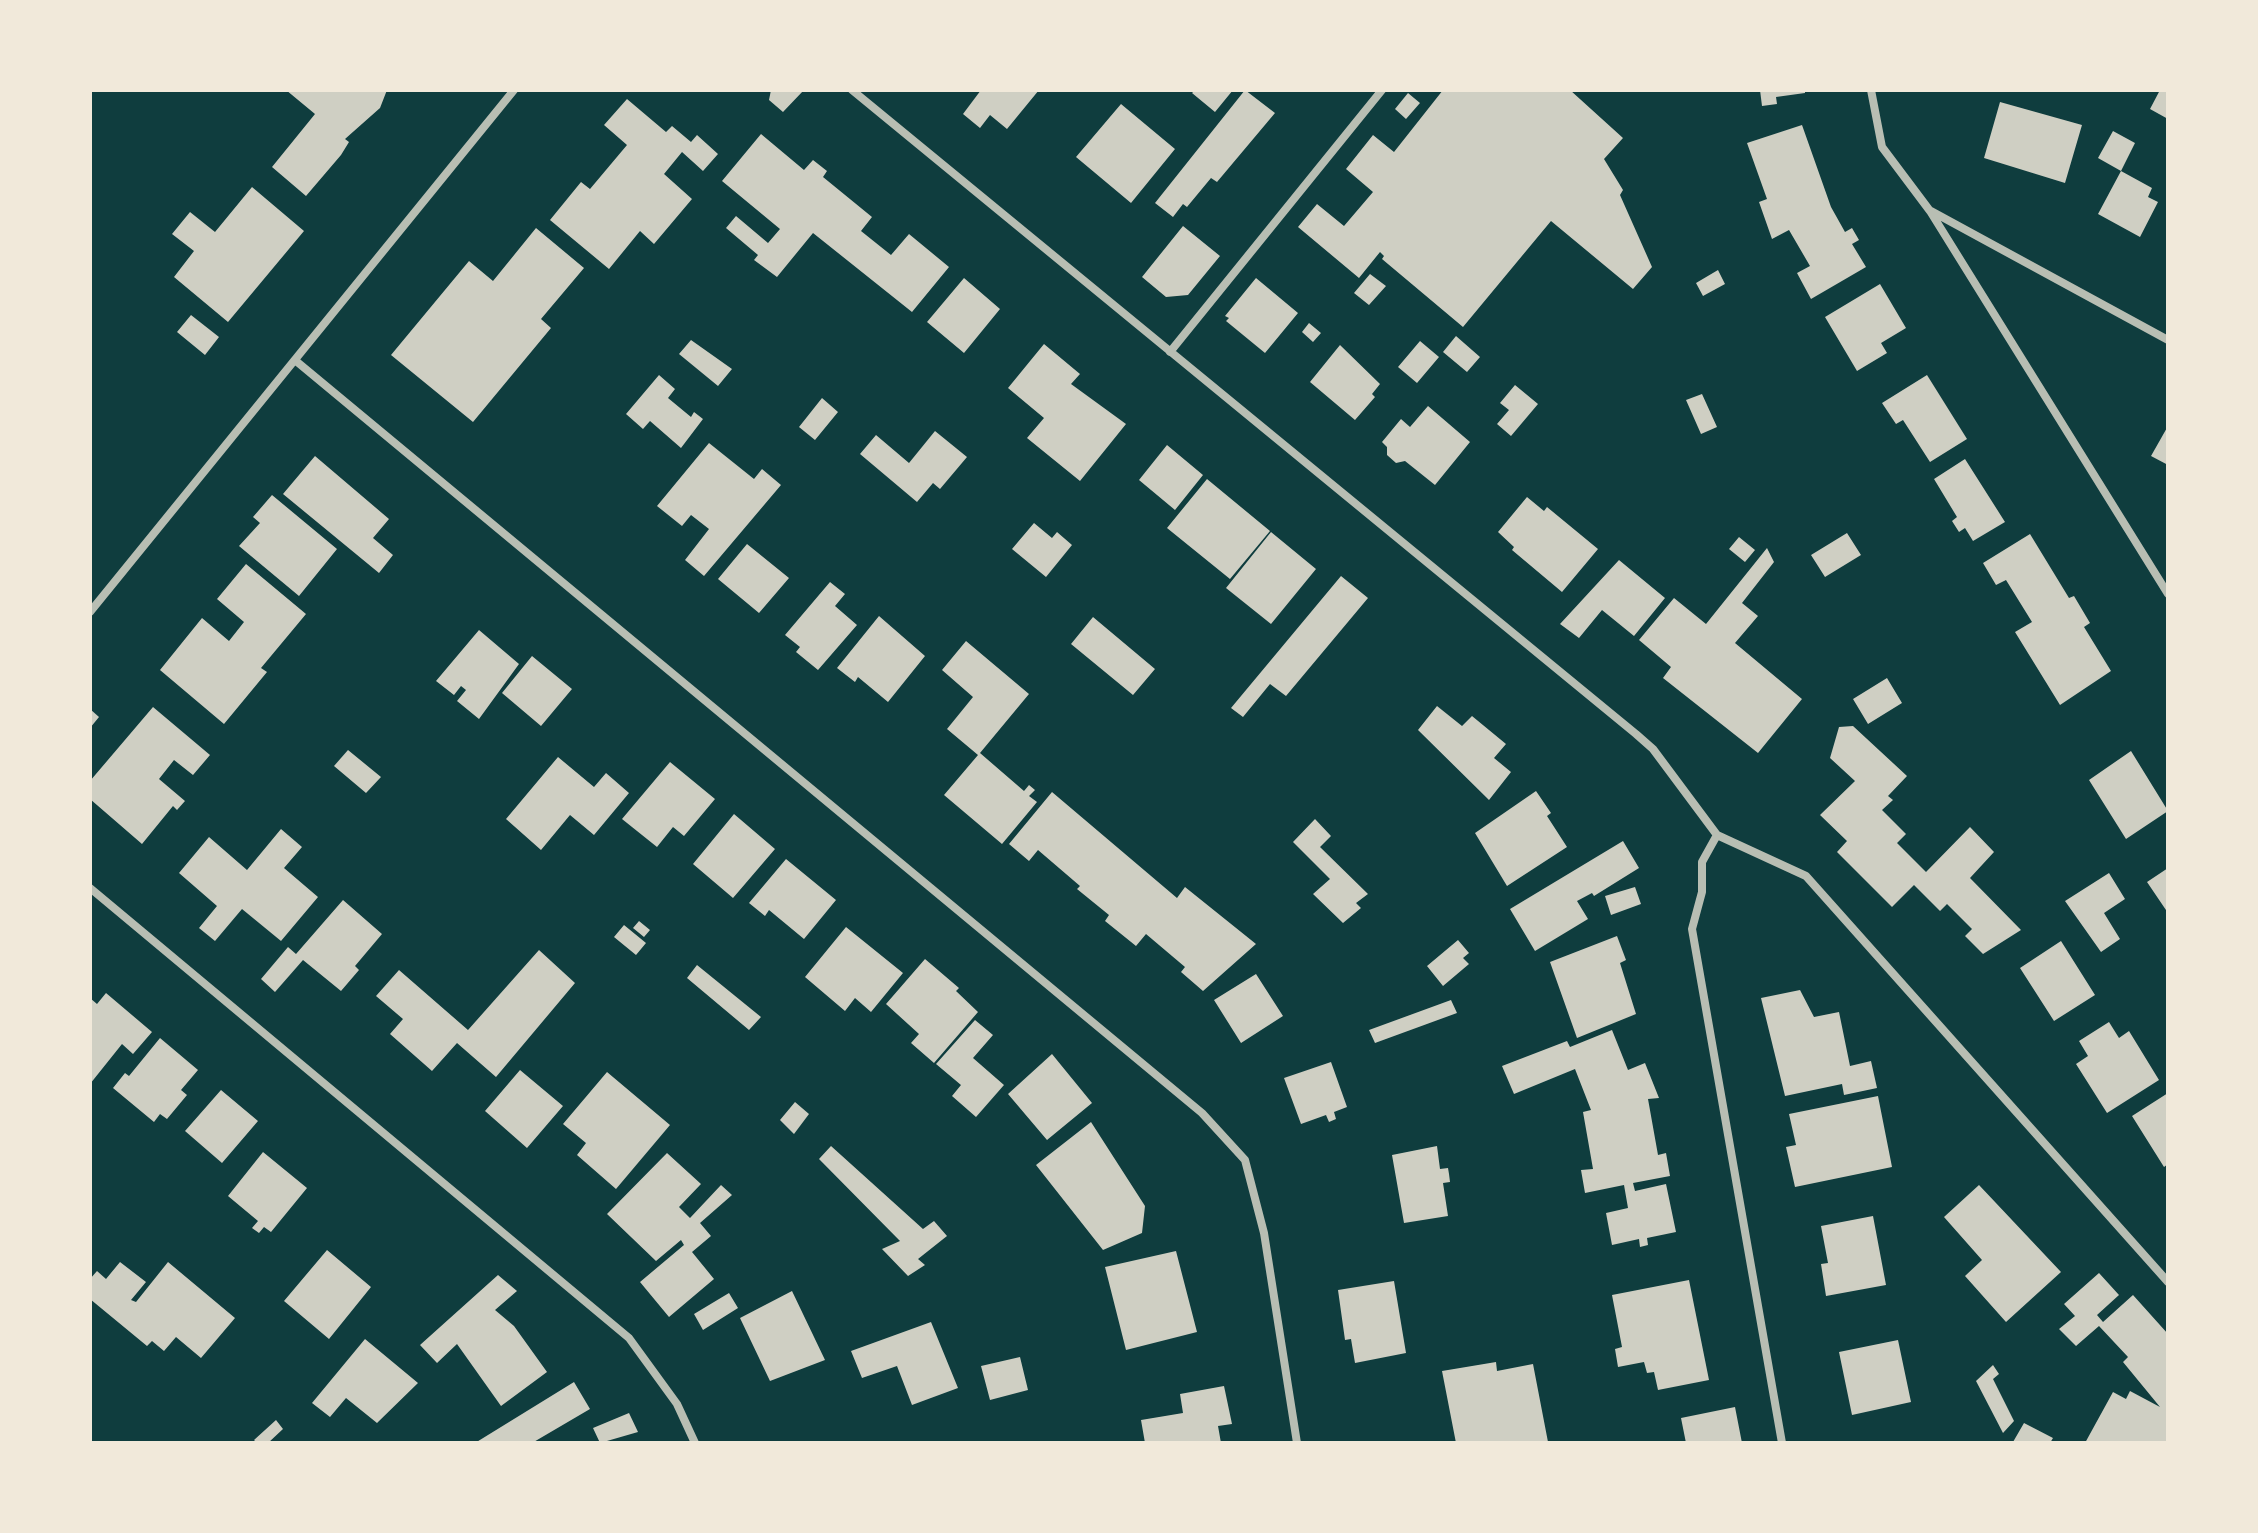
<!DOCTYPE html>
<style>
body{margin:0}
#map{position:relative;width:2258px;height:1533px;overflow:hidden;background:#0f3d3e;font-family:Manrope,sans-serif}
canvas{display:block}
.frame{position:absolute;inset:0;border:92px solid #f1e9da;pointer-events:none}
</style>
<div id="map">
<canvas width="2258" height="1533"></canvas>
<div class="frame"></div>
</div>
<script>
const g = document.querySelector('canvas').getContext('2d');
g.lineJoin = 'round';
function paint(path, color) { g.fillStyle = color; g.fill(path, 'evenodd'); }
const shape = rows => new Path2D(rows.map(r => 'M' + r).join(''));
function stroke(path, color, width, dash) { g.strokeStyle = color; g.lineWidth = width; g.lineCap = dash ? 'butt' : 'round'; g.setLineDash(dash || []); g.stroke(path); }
const building = shape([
 [286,90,387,90,380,108,345,139,349,142,341,155,306,196,272,167,315,114],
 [771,90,801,90,803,91,783,112,769,100],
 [981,90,1039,90,1007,129,990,115,980,128,963,114],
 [1195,90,1233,90,1215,112,1192,93],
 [1245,90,1275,113,1217,182,1211,178,1187,207,1183,204,1173,217,1155,203],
 [1443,90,1570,90,1623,138,1604,159,1623,190,1620,195,1652,267,1633,289,1551,221,1463,327,1382,259,1384,256,1380,252,1359,278,1298,227,1317,204,1344,226,1373,192,1346,169,1373,135,1394,152],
 [1760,90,1805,90,1805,93,1776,97,1777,104,1762,106],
 [2160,90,2168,90,2168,119,2150,109],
 [1408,93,1420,103,1406,119,1395,109],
 [627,99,666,132,672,126,691,142,697,135,718,154,703,171,682,152,664,174,645,157,692,199,654,244,640,231,609,269,550,220,581,182,590,189,627,145,604,125],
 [2000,102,2082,125,2065,183,1984,158],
 [1121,104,1175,149,1131,203,1076,157],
 [1802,125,1831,207,1845,232,1852,228,1859,240,1852,244,1866,267,1811,299,1797,273,1810,266,1789,230,1772,239,1759,202,1767,199,1747,143],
 [2113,131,2135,143,2121,171,2098,158],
 [761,134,804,170,813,160,827,171,823,177,872,217,861,231,891,255,909,234,949,267,912,312,813,233,777,277,754,260,758,255,726,228,736,216,768,243,780,229,722,181],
 [2121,171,2152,188,2148,197,2158,202,2140,237,2098,214],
 [252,187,304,231,228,322,174,277,194,251,172,234,190,212,215,232],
 [1183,226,1220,256,1188,295,1166,297,1142,277],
 [536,228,584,268,541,319,551,328,473,422,391,355,469,261,493,281],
 [1718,270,1725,284,1703,296,1696,283],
 [1370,274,1386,286,1369,305,1354,293],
 [964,278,1000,309,964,353,927,322],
 [1256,278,1298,313,1265,353,1226,321,1229,318,1225,316],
 [1880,284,1906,328,1881,343,1887,353,1857,371,1825,317],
 [191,315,219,337,205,355,177,332],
 [1309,323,1321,333,1313,342,1302,332],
 [1456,336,1480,357,1467,372,1443,352],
 [691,340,732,369,718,386,679,354],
 [1420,341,1439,357,1417,383,1398,367],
 [1044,344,1080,374,1071,384,1126,424,1080,481,1027,438,1044,418,1008,388],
 [1340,345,1380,384,1372,394,1375,397,1355,420,1310,382],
 [659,375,675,389,668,398,691,417,694,412,703,419,681,448,650,421,643,429,626,414],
 [1927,375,1967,439,1930,462,1903,420,1896,424,1882,403],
 [1515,385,1538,404,1511,436,1497,424,1509,410,1500,403],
 [1702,394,1717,427,1701,434,1686,400],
 [822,398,838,412,815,440,799,427],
 [1428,406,1470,442,1435,485,1405,461,1396,463,1387,455,1387,447,1382,442,1401,419,1410,427],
 [2168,426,2168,465,2151,456],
 [935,431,967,457,940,489,933,483,917,502,860,454,876,435,909,463],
 [709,443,754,479,762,469,781,485,704,576,685,560,709,529,691,515,682,526,657,506],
 [1167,445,1203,475,1175,510,1139,480],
 [315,456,389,519,373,538,393,555,379,573,283,494],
 [1965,459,2005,522,1973,541,1965,528,1959,532,1952,521,1957,517,1934,479],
 [1207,479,1270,531,1230,579,1167,528],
 [272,495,337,549,299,596,239,546,260,523,253,517],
 [1527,497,1544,511,1547,507,1598,549,1562,592,1512,550,1514,547,1498,532],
 [1034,523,1052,538,1057,532,1072,545,1046,577,1012,549],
 [1271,532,1316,569,1271,624,1226,588],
 [1847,533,1861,555,1825,577,1811,555],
 [2030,534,2069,598,2074,596,2090,623,2084,627,2111,671,2060,705,2015,632,2032,622,2006,580,1996,585,1983,563],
 [1739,537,1755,550,1745,562,1729,549],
 [747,544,789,578,759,613,718,579],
 [1767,548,1774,562,1742,603,1758,616,1735,643,1802,699,1758,753,1663,678,1671,667,1639,640,1674,598,1706,624],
 [1619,560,1665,598,1634,636,1602,610,1579,638,1560,624],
 [246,564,306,614,261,668,267,672,224,724,160,670,202,618,229,641,244,622,217,599],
 [1341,576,1368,598,1286,696,1270,684,1243,717,1231,708],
 [830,582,845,594,835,606,857,625,818,670,796,652,800,647,785,635],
 [879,616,925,656,888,702,858,677,855,682,837,668],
 [1093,617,1155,669,1133,695,1071,644],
 [479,630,519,664,479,719,457,701,466,690,461,686,454,695,436,681],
 [966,641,1029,694,980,753,1024,791,1029,785,1035,790,1029,796,1037,802,1002,844,944,795,978,755,947,729,973,697,942,670],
 [532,656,572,689,541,726,502,693],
 [1887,678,1902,703,1868,724,1853,699],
 [1437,706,1462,726,1472,716,1506,744,1494,758,1511,772,1489,800,1418,730],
 [153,707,210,755,193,775,174,760,159,779,185,801,177,810,173,806,142,844,90,799,90,781],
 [90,709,99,717,90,728],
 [1853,726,1907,776,1888,796,1893,800,1882,810,1906,834,1897,843,1926,872,1970,827,1994,852,1970,878,2021,930,1983,954,1965,936,1972,929,1947,904,1940,911,1914,885,1892,907,1837,852,1847,841,1820,815,1855,781,1830,758,1839,727],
 [348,750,381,777,366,793,334,766],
 [2131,751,2168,811,2126,839,2089,780],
 [558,757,594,787,606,773,629,793,594,835,570,815,541,850,506,819],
 [670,762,715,799,684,836,673,827,657,847,622,819],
 [1536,791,1551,813,1547,816,1567,847,1507,886,1475,833],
 [1052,792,1177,898,1185,887,1256,944,1203,991,1181,972,1185,967,1146,934,1136,946,1105,921,1109,915,1077,889,1080,886,1038,850,1029,861,1009,844],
 [734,814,775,849,733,898,693,864],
 [1315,819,1331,836,1320,847,1368,894,1356,903,1361,908,1343,923,1313,894,1330,879,1293,842],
 [281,829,302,847,284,868,318,897,281,941,242,909,215,941,199,928,217,906,179,873,209,837,247,870],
 [1623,841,1639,868,1594,896,1592,893,1577,901,1588,919,1535,951,1510,909],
 [786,859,836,900,804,939,769,910,765,916,749,903],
 [2168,868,2168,913,2147,882],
 [2109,873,2125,899,2104,913,2120,939,2101,952,2065,901],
 [1635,887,1641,904,1611,915,1605,896],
 [343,900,382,934,355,966,359,970,341,991,303,960,275,992,261,979,288,947,296,954],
 [639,921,650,930,644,937,633,928],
 [624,925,646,943,636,955,614,937],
 [846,927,903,973,871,1012,855,998,845,1011,805,977],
 [1617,936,1626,960,1620,963,1636,1014,1577,1038,1550,962],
 [1458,940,1469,953,1463,958,1469,964,1443,986,1427,966],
 [2061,941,2095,995,2054,1021,2020,968],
 [539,950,575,983,496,1077,457,1043,432,1071,390,1034,403,1019,376,996,399,970,468,1030],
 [925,959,959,988,956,991,978,1012,934,1063,911,1043,919,1034,886,1004],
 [697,965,761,1017,749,1030,687,978],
 [1256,974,1283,1016,1241,1043,1214,1000],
 [1800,990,1814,1017,1839,1012,1850,1066,1871,1061,1877,1088,1844,1095,1842,1084,1785,1096,1761,998],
 [106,993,152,1032,133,1054,122,1044,90,1084,90,998,97,1004],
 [1451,1000,1457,1013,1375,1043,1369,1030],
 [975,1020,993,1035,973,1058,1004,1085,976,1117,952,1096,961,1085,936,1064],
 [2109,1022,2119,1038,2129,1031,2159,1080,2107,1113,2076,1064,2088,1056,2079,1041],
 [1612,1030,1628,1070,1645,1063,1659,1098,1648,1099,1658,1155,1666,1153,1670,1176,1633,1183,1635,1191,1666,1184,1676,1232,1647,1238,1648,1245,1640,1247,1639,1239,1612,1245,1606,1213,1628,1208,1624,1185,1585,1193,1581,1170,1593,1169,1583,1112,1591,1110,1575,1069,1514,1094,1502,1066,1567,1041,1570,1047],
 [160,1038,198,1070,181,1090,187,1095,167,1119,160,1114,154,1122,113,1088,125,1073,129,1076],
 [1052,1054,1092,1103,1047,1140,1008,1094],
 [1331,1062,1347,1107,1334,1112,1336,1119,1329,1122,1326,1115,1301,1124,1284,1078],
 [520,1070,563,1106,527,1148,485,1111],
 [607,1072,670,1125,616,1189,577,1155,586,1143,563,1124],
 [221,1090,258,1121,222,1163,185,1131],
 [2168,1093,2168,1164,2164,1167,2132,1116],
 [1878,1096,1892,1167,1795,1187,1786,1147,1796,1145,1789,1114],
 [795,1102,809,1114,794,1134,780,1120],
 [1091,1122,1145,1206,1142,1233,1103,1250,1036,1165],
 [831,1146,923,1229,934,1221,947,1236,918,1259,925,1265,908,1276,882,1249,900,1241,819,1159],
 [1437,1146,1440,1169,1448,1168,1449,1174,1450,1182,1443,1183,1448,1216,1404,1223,1392,1155],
 [263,1152,307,1188,271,1232,264,1227,259,1233,252,1228,258,1221,228,1196],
 [667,1153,701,1184,679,1207,690,1218,721,1185,732,1195,700,1223,711,1236,692,1252,714,1279,669,1317,640,1282,684,1245,681,1240,656,1261,607,1214],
 [1979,1185,2061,1272,2006,1322,1965,1276,1982,1260,1944,1217],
 [1873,1216,1886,1285,1826,1296,1821,1264,1828,1263,1821,1226],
 [327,1250,371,1287,329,1339,284,1301],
 [1176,1251,1197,1332,1126,1350,1105,1267],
 [120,1262,146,1282,131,1300,136,1302,168,1262,235,1318,201,1358,176,1337,164,1351,152,1341,147,1346,90,1299,90,1279,97,1271,106,1279],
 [2099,1273,2119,1295,2097,1315,2103,1322,2133,1295,2168,1334,2168,1437,2165,1443,2085,1443,2113,1392,2126,1399,2130,1391,2160,1407,2123,1362,2128,1357,2099,1326,2076,1346,2059,1329,2075,1316,2064,1304],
 [498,1275,517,1291,495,1310,514,1326,547,1372,501,1406,457,1344,437,1363,420,1345],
 [1689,1280,1709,1380,1658,1390,1654,1372,1647,1373,1644,1362,1618,1367,1615,1349,1622,1347,1612,1295],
 [1394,1281,1406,1353,1355,1363,1351,1339,1345,1340,1338,1290],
 [792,1291,825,1360,770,1381,740,1318],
 [729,1293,738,1308,703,1330,694,1314],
 [931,1322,958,1388,912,1405,897,1366,862,1378,851,1351],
 [365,1339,418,1383,377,1423,346,1398,330,1417,312,1403],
 [1898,1340,1911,1402,1852,1415,1839,1352],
 [1020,1357,1028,1390,990,1400,981,1366],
 [1496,1362,1497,1371,1533,1364,1548,1442,1456,1443,1442,1371],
 [1993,1365,1999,1374,1993,1379,2014,1421,2003,1433,1976,1381],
 [574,1382,590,1409,532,1443,475,1443],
 [1224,1386,1232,1424,1218,1426,1221,1443,1145,1443,1141,1420,1183,1413,1180,1394],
 [1735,1407,1742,1443,1686,1443,1681,1418],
 [629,1413,638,1432,600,1443,593,1428],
 [276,1420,283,1429,268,1443,257,1443,254,1440],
 [2024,1423,2053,1438,2050,1443,2013,1442]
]);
const minor = shape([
 [852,90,1636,734,1653,749,1717,835,1806,876,2168,1282],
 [1871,90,1882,147,1930,211,2168,594],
 [1931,211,2168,340],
 [1170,352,1382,90],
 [296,361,1202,1113,1245,1160,1264,1233,1297,1443],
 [90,612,514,90],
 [1717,835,1702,862,1702,892,1692,929,1782,1443],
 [90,888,629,1338,677,1404,695,1443]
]);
paint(building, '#cfcfc3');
stroke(minor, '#b8beb3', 8);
</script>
